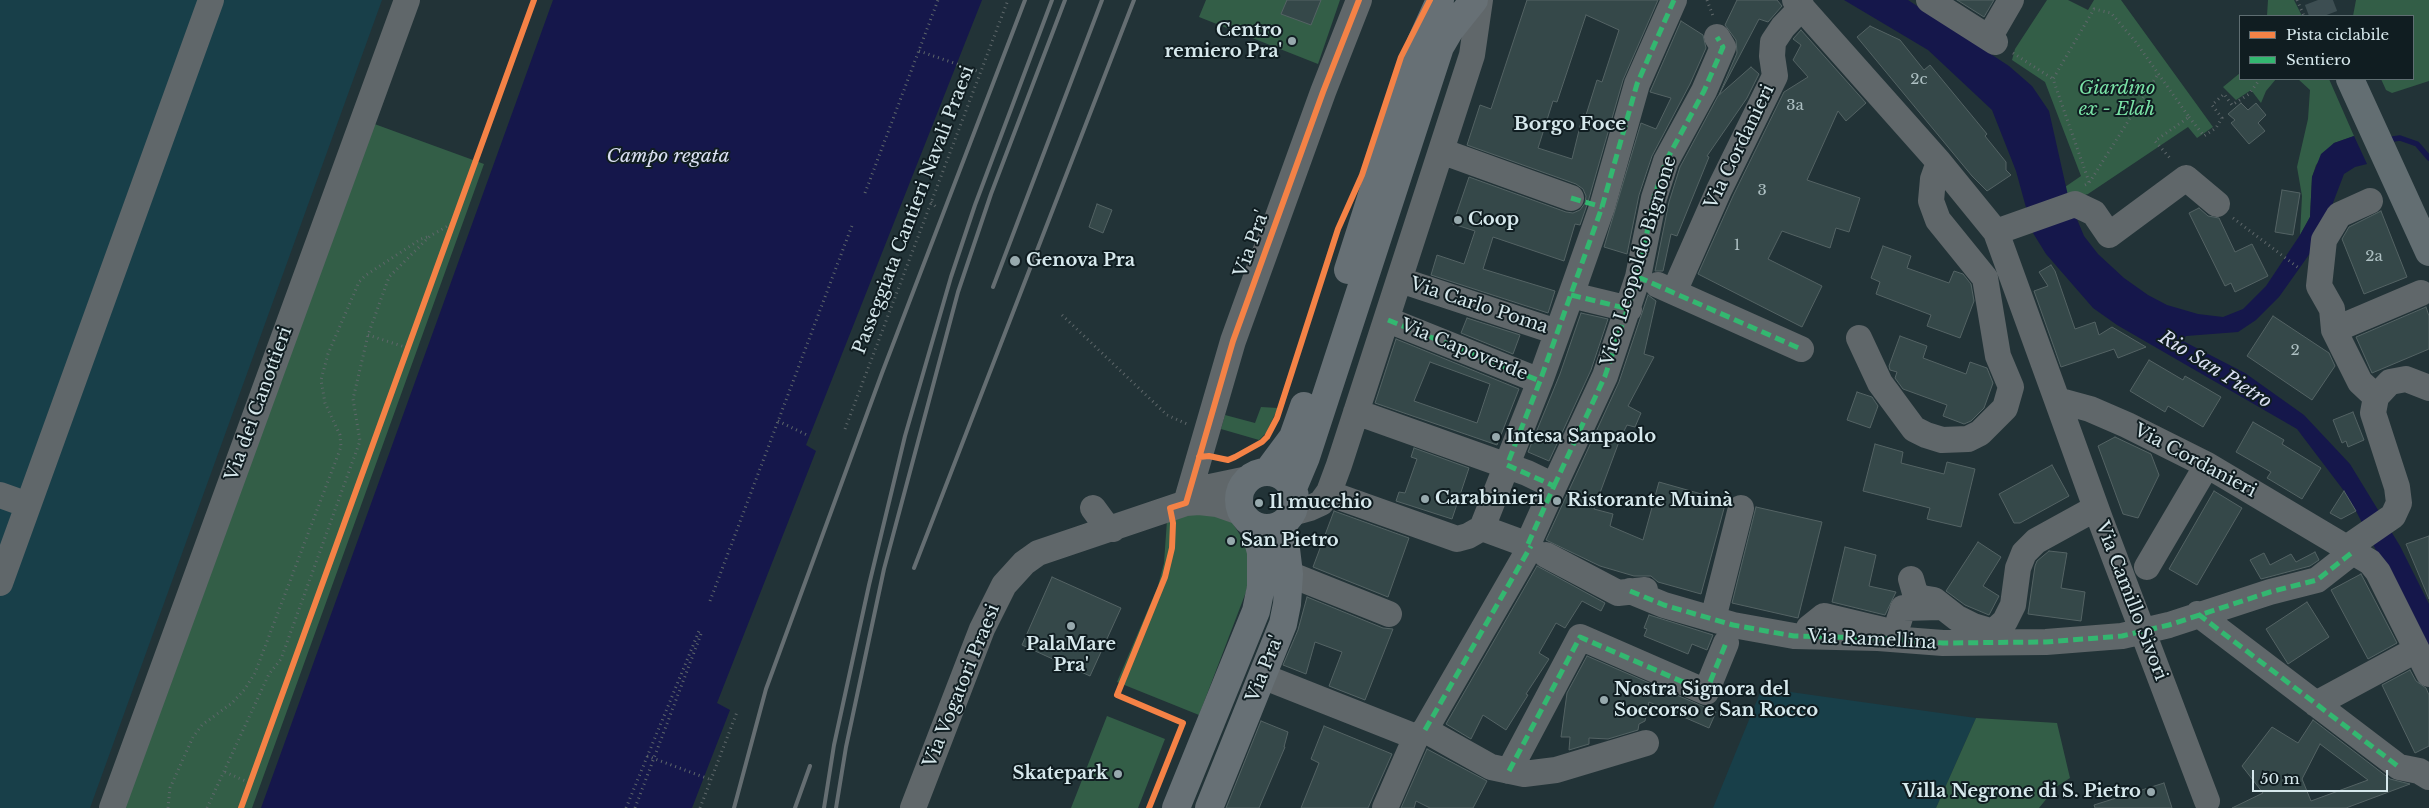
<!DOCTYPE html>
<meta charset="utf-8">
<style>
body{margin:0}
#map{position:relative;width:2429px;height:808px;overflow:hidden;background:#223337;font-family:"Libre Baskerville",serif}
canvas{display:block}
.legend{position:absolute;left:2239px;top:15px;width:175px;height:65px;box-sizing:border-box;background:#101d21;border:1px solid #5f6e72;margin:0;padding:6px 9px;list-style:none;font-size:15px;color:#d6e8ec}
.legend li{display:flex;align-items:center;gap:10px;height:25px}
.legend b{width:25px;border:1px solid #5f6e72}
.scale{position:absolute;left:2252px;top:770px;width:136px;height:22px;box-sizing:border-box;border:2px solid #d6e8ec;border-top:0;padding-left:6px;font-size:15px;line-height:18px;white-space:nowrap;color:#d6e8ec;-webkit-text-stroke:4px #101d21;paint-order:stroke}
</style>
<div id="map">
<canvas width="2429" height="808"></canvas>
<ul class="legend">
<li><b style="height:6px;background:#f48246"></b>Pista ciclabile</li>
<li><b style="height:6px;background:#33b770"></b>Sentiero</li>
</ul>
<div class="scale">50 m</div>
</div>
<script>
const g = document.querySelector('canvas').getContext('2d');
g.lineJoin = 'round';
function paint(path, color) { g.fillStyle = color; g.fill(path, 'evenodd'); }
const shape = rows => new Path2D(rows.map(r => 'M' + r).join(''));
function stroke(path, color, width, dash) { g.strokeStyle = color; g.lineWidth = width; g.lineCap = dash ? 'butt' : 'round'; g.setLineDash(dash || []); g.stroke(path); }
function drawText(font, color, halo, rows, align = 'center') {
  g.font = font + ' "Libre Baskerville",serif'; g.lineWidth = 4; g.setLineDash([]); g.textBaseline = 'middle'; g.strokeStyle = halo; g.fillStyle = color; for (const [text, x, y, turn = 0] of rows) {
    g.save(); g.translate(x, y); g.rotate((+turn || 0) * Math.PI / 180); g.textAlign = isNaN(turn) ? turn : align; if (halo) g.strokeText(text, 0, 0); g.fillText(text, 0, 0); g.restore();
  }
}
const built = shape([
 [0,0,382,0,90,808,0,808],
 [1762,688,1976,718,1936,808,1713,808]
]);
const green = shape([
 [1206,0,1340,0,1318,64,1199,17],
 [2047,0,2068,0,2088,10,2094,0,2121,0,2213,127,2197,138,2188,127,2088,194,2069,200,2065,187,2081,176,2045,82,2012,60,2015,49],
 [2268,0,2294,0,2302,16,2267,16],
 [2356,0,2429,0,2429,81,2392,93,2386,90,2381,79,2413,79,2413,16,2353,16],
 [2240,73,2240,79,2276,79,2266,91,2261,103,2251,90,2236,100,2223,87],
 [2298,79,2329,79,2354,136,2334,143,2316,165,2312,177,2310,217,2300,235,2302,196,2297,167,2308,119,2310,90],
 [369,122,484,164,252,808,120,808],
 [1261,407,1278,408,1266,433,1259,440,1221,429,1225,415,1255,423],
 [1188,513,1228,516,1249,549,1251,566,1246,592,1199,715,1117,682,1158,586,1164,563,1167,520],
 [1107,716,1165,739,1138,808,1071,808],
 [1976,718,2057,723,2070,778,2056,787,2039,808,1936,808]
]);
const water = shape([
 [553,0,982,0,806,445,816,451,717,703,730,710,692,808,261,808],
 [1844,0,1908,0,2009,66,2032,86,2049,111,2069,200,2084,236,2098,254,2124,278,2148,295,2167,305,2198,314,2223,317,2243,309,2266,286,2300,235,2310,217,2312,177,2321,154,2334,143,2354,136,2367,164,2355,167,2344,174,2318,242,2279,297,2256,320,2238,332,2186,336,2183,341,2245,373,2304,415,2350,464,2400,546,2429,604,2429,654,2356,511,2344,491,2297,429,2117,325,2093,308,2046,254,2033,233,2016,171,1992,110,1928,50]
]);
const stream = shape([
 [2386,140,2400,138,2417,144,2429,158]
]);
const building = shape([
 [1287,0,1321,0,1311,25,1281,14,1287,0],
 [1527,0,1658,0,1623,80,1588,202,1580,225,1575,224,1564,261,1493,237,1483,269,1555,291,1548,313,1431,275,1437,255,1464,264,1475,231,1453,224,1469,177,1566,212,1573,213,1580,210,1585,203,1586,196,1583,189,1576,184,1467,145,1480,105,1491,109,1527,0],
 [1586,15,1619,30,1602,82,1597,80,1586,115,1583,114,1572,159,1538,148,1553,101,1557,102,1586,15],
 [1737,0,1777,0,1782,6,1768,22,1759,19,1719,95,1737,53,1736,40,1725,25,1737,0],
 [1957,0,1994,0,1984,17,1957,0],
 [1681,21,1703,35,1706,48,1690,84,1652,156,1639,195,1627,254,1604,247,1641,123,1656,129,1671,98,1650,92,1681,21],
 [1870,26,1900,40,1924,70,1930,65,1987,134,1985,136,2006,162,2006,170,2011,175,1987,191,1972,176,1857,37,1870,26],
 [1801,30,1866,103,1846,121,1838,111,1807,180,1860,198,1849,232,1836,228,1830,248,1782,231,1768,259,1822,286,1802,327,1698,274,1733,196,1784,92,1808,77,1793,60,1801,45,1793,39,1801,30],
 [1751,67,1759,74,1747,98,1707,156,1709,157,1677,236,1671,234,1663,271,1655,271,1669,202,1680,167,1718,96,1751,67],
 [2241,103,2248,110,2256,103,2266,115,2258,123,2265,131,2249,144,2231,123,2235,120,2228,114,2241,103],
 [2282,190,2300,193,2293,235,2275,232,2282,190],
 [1097,204,1112,210,1103,233,1089,227,1097,204],
 [2199,208,2208,216,2219,218,2235,252,2252,244,2268,276,2235,292,2231,283,2225,286,2189,213,2199,208],
 [2381,211,2407,277,2364,294,2342,239,2349,227,2381,211],
 [1883,246,1911,256,1907,268,1949,283,1954,271,1963,274,1971,284,1974,301,1960,338,1927,326,1931,315,1876,294,1880,282,1871,278,1883,246],
 [2051,265,2055,271,2075,329,2095,322,2099,335,2112,327,2146,347,2118,358,2114,349,2061,367,2034,291,2048,286,2039,272,2051,265],
 [1648,295,1656,301,1644,354,1654,357,1628,406,1641,413,1635,427,1627,425,1620,439,1594,509,1613,514,1610,526,1643,540,1659,482,1726,501,1701,594,1658,582,1651,576,1634,576,1600,566,1546,540,1619,382,1648,295],
 [2426,307,2429,316,2429,349,2372,373,2356,337,2426,307],
 [1581,313,1608,319,1591,370,1549,461,1528,452,1560,374,1581,313],
 [2273,316,2329,353,2335,366,2312,400,2247,356,2273,316],
 [1467,318,1520,335,1513,354,1461,333,1467,318],
 [1900,336,1927,346,1923,358,1966,374,1970,362,1987,368,1993,383,1984,408,1971,421,1964,424,1943,416,1947,405,1903,389,1895,378,1897,372,1890,370,1889,366,1900,336],
 [1396,339,1519,389,1497,445,1375,403,1396,339],
 [1430,362,1490,384,1477,423,1414,401,1430,362],
 [2149,360,2183,380,2185,376,2221,397,2203,427,2168,406,2165,412,2130,391,2149,360],
 [1857,392,1872,397,1878,406,1870,428,1847,420,1857,392],
 [2353,412,2364,440,2348,447,2346,441,2342,443,2333,420,2353,412],
 [2253,422,2284,440,2282,444,2321,468,2302,499,2267,478,2271,472,2236,452,2253,422],
 [2115,437,2151,454,2159,475,2138,518,2123,514,2098,446,2115,437],
 [1875,444,1903,452,1901,463,1944,474,1947,462,1975,469,1961,527,1927,519,1930,508,1863,491,1875,444],
 [1414,448,1469,468,1452,519,1396,501,1399,492,1405,493,1417,459,1411,457,1414,448],
 [2052,465,2069,496,2020,523,2014,523,1999,494,2052,465],
 [2214,491,2242,508,2197,585,2169,569,2214,491],
 [2344,491,2356,511,2341,519,2330,513,2344,491],
 [1756,507,1822,522,1798,618,1732,603,1756,507],
 [1334,511,1409,538,1388,597,1313,567,1334,511],
 [2429,536,2429,599,2406,544,2429,536],
 [1978,542,2001,557,1983,586,1999,596,1989,615,1965,605,1946,591,1978,542],
 [1845,547,1876,555,1869,586,1896,592,1885,615,1832,602,1845,547],
 [2049,551,2067,553,2061,588,2085,592,2081,621,2028,614,2035,566,2037,561,2049,551],
 [2315,552,2319,560,2310,566,2261,579,2250,560,2264,553,2270,565,2291,554,2296,562,2315,552],
 [1537,566,1605,603,1601,611,1582,601,1565,628,1556,623,1539,653,1549,659,1526,694,1528,695,1506,730,1483,715,1471,739,1446,724,1537,566],
 [2361,574,2397,643,2368,659,2331,590,2361,574],
 [1052,577,1121,608,1090,676,1022,645,1052,577],
 [1307,597,1383,628,1393,629,1365,700,1329,686,1342,652,1315,642,1306,674,1283,665,1298,630,1307,597],
 [2307,602,2329,637,2288,664,2266,629,2307,602],
 [1649,615,1713,635,1707,650,1692,644,1688,654,1644,636,1647,629,1644,628,1649,615],
 [1587,656,1716,712,1709,728,1649,702,1645,721,1639,724,1638,730,1608,739,1589,738,1589,744,1569,750,1570,737,1561,737,1567,693,1587,656],
 [2410,670,2416,681,2426,688,2429,695,2429,746,2415,753,2382,685,2410,670],
 [2313,720,2390,779,2410,784,2346,808,2232,808,2263,793,2242,766,2272,727,2298,743,2313,720],
 [2320,744,2368,780,2311,801,2302,779,2320,744],
 [1261,721,1288,732,1284,747,1285,747,1259,808,1226,808,1261,721],
 [1324,726,1392,754,1368,808,1301,808,1319,763,1311,759,1324,726],
 [1427,749,1487,781,1473,808,1430,808,1416,801,1414,808,1401,808,1427,749],
 [2164,783,2172,808,2095,808,2094,805,2164,783]
]);
const highwayTunnel = shape([
 [2318,0,2324,16]
]);
const path = shape([
 [1707,0,1713,16],
 [2297,0,2304,16],
 [919,51,980,72],
 [2013,53,2053,79],
 [2189,117,2204,136,2216,128,2222,118,2212,105,2224,94,2232,105,2249,94,2260,79],
 [2089,182,2053,79,2094,9,2111,13,2135,41,2189,117,2155,141,2170,158],
 [2085,185,2089,183,2158,74],
 [865,193,938,0],
 [931,202,937,208],
 [2233,218,2300,269],
 [1062,315,1167,415,1187,424],
 [368,335,408,348],
 [778,421,809,436],
 [845,429,1008,0],
 [710,601,853,223],
 [647,756,709,779],
 [225,772,250,783],
 [168,808,170,788,193,737,202,725,232,703,245,689,255,673,341,447,340,435,325,403,321,380,328,354,359,282,366,275,421,239,430,236],
 [207,808,269,674,281,659,360,441,353,399,368,335,389,277,430,236,453,223],
 [626,808,699,631],
 [635,808,701,634],
 [700,808,737,712]
]);
const minor = shape([
 [1795,0,1939,162,1996,232,2057,400,2090,409,2127,425,2207,465,2370,562,2378,572,2429,674],
 [1929,0,1995,42],
 [1989,38,2011,0],
 [1441,151,1571,198],
 [2370,201,2339,215,2324,240,2319,286,2332,309,2334,330,2360,382,2376,397],
 [1996,232,2075,204,2094,213,2109,235,2186,178,2217,204],
 [1400,280,1557,332],
 [1658,285,1801,349],
 [1674,292,1719,190,1775,76,1772,56,1773,42,1783,27,1802,7],
 [1571,295,1629,309],
 [1388,320,1540,381],
 [2334,330,2421,293],
 [1859,338,1880,383,1914,429,1926,435,1942,440,1968,439,1980,433,2005,408,2011,387,1998,356,1985,278,1938,220,1931,201,1933,179,1939,162],
 [2057,400,2100,519,2207,801],
 [1356,412,1527,473,1554,486,1528,544],
 [1554,486,1605,376,1638,277,1654,198,1666,161,1704,91,1723,47,1717,37],
 [1329,492,1339,497,1457,539,1468,536,1482,528,1540,381,1571,295,1602,207,1637,84,1674,0],
 [0,495,28,505],
 [1186,503,1233,341,1323,92,1359,0],
 [1186,503,1205,488,1248,479],
 [1093,508,1104,523,1113,529],
 [1290,517,1292,513,1310,508,1321,503,1329,492,1339,465,1472,55,1480,0],
 [2348,547,2393,516,2399,503,2397,487,2373,413,2376,397,2390,382,2406,379,2429,388],
 [1546,555,1618,593,1645,590],
 [2147,567,2207,465],
 [1289,574,1389,614],
 [1911,579,1915,593,1922,598,1934,600,1957,618,1973,626,1993,632,2005,621,2013,605,2018,568,2024,553,2036,541,2096,508],
 [0,583,211,0],
 [1630,591,1664,605,1733,625,1794,636,1878,638,1943,643,2046,642,2122,636,2169,625,2270,592,2317,580,2354,551],
 [1716,607,1741,508],
 [2198,614,2399,767,2419,771,2429,777],
 [1809,628,1824,616,1895,633,1903,608,1940,607],
 [1262,676,1416,737],
 [2316,704,2416,650],
 [1425,730,1491,767,1524,774,1556,770,1646,743],
 [1509,771,1580,637,1706,692,1726,643],
 [112,808,407,0],
 [913,808,982,629,1004,585,1024,563,1038,553,1186,503,1199,502,1217,504,1240,512],
 [1385,808,1416,737,1425,730,1531,546,1482,528]
]);
const major = shape([
 [1348,270,1421,42,1440,0],
 '1239 500a28 28 0 1 1 56 0a28 28 0 1 1-56 0Z',
 [1267,472,1293,437,1304,406],
 [1293,488,1306,457,1440,47,1450,30,1474,0],
 [1176,808,1256,611,1261,587,1261,552,1254,526],
 [1209,808,1283,624,1287,604,1289,574,1283,524]
]);
const highway = shape([
 [2350,79,2429,252]
]);
const rail = shape([
 [993,287,1102,0],
 [914,568,1134,0],
 [734,808,766,689,882,373,1025,0],
 [795,808,810,766],
 [824,808,834,745,869,585,905,436,951,277,975,205,1052,0],
 [836,808,846,747,884,569,958,292,991,194,1065,0]
]);
const quiet = shape([
 [1571,198,1602,207],
 [1638,277,1801,349],
 [1571,295,1629,309],
 [1388,320,1540,381],
 [1554,486,1605,376,1638,277,1654,198,1666,161,1704,91,1723,47,1717,37],
 [1528,544,1554,486,1507,465,1540,381,1602,207,1637,84,1674,0],
 [1630,591,1664,605,1733,625,1794,636,1878,638,1943,643,2046,642,2122,636,2169,625,2270,592,2317,580,2354,551],
 [2198,614,2399,767],
 [1425,730,1531,546],
 [1509,771,1580,637,1706,692,1726,643]
]);
const cycleway = shape([
 [1199,457,1209,456,1228,460,1235,457,1262,442,1267,437,1277,418,1338,229,1362,175,1401,57,1430,0],
 [241,808,534,0],
 [1149,808,1183,723,1117,695,1165,577,1172,548,1173,523,1170,508,1186,503,1233,341,1323,92,1359,0]
]);
const markers = [
 [1292,41,5,"#97a9ad"],
 [1458,220,5,"#97a9ad"],
 [1015,261,6,"#97a9ad"],
 [1496,437,5,"#97a9ad"],
 [1425,499,5,"#97a9ad"],
 [1557,501,5,"#97a9ad"],
 [1259,503,5,"#97a9ad"],
 [1231,541,5,"#97a9ad"],
 [1071,626,5,"#97a9ad"],
 [1604,700,5,"#97a9ad"],
 [1118,774,5,"#97a9ad"],
 [2151,792,5,"#97a9ad"]
];
const numberNames = [
 ["2c",1919,80],
 ["3a",1795,106],
 ["3",1762,191],
 ["1",1737,246],
 ["2a",2374,257],
 ["2",2295,351]
];
const poiNames = [
 ["Centro",1282,31,"right"],
 ["remiero Pra'",1282,52,"right"],
 ["Coop",1468,220],
 ["Genova Pra",1026,261],
 ["Intesa Sanpaolo",1506,437],
 ["Carabinieri",1435,499],
 ["Ristorante Muinà",1567,501],
 ["Il mucchio",1269,503],
 ["San Pietro",1241,541],
 ["PalaMare",1071,645,"center"],
 ["Pra'",1071,666,"center"],
 ["Nostra Signora del",1614,690],
 ["Soccorso e San Rocco",1614,711],
 ["Skatepark",1108,774,"right"],
 ["Villa Negrone di S. Pietro",2141,792,"right"]
];
const parkNames = [
 ["Giardino",2117,89],
 ["ex - Elah",2117,110]
];
const streetNames = [
 ["Via Cordanieri",1740,147,-64],
 ["Passeggiata Cantieri Navali Praesi",914,210,-69],
 ["Via Pra'",1252,244,-70],
 ["Vico Leopoldo Bignone",1639,261,-73],
 ["Via Carlo Poma",1479,306,18],
 ["Via Capoverde",1464,350,22],
 ["Via dei Canottieri",259,404,-70],
 ["Via Cordanieri",2195,461,28],
 ["Via Camillo Sivori",2131,601,69],
 ["Via Ramellina",1872,640,3],
 ["Via Pra'",1265,669,-68],
 ["Via Vogatori Praesi",962,686,-68]
];
const neighbourhoodNames = [
 ["Borgo Foce",1570,125]
];
const waterNames = [
 ["Campo regata",668,157],
 ["Rio San Pietro",2215,370,32]
];
paint(built, '#183f49');
paint(green, '#335e47');
paint(water, '#15174b');
stroke(stream, '#15174b', 5.5);
paint(building, '#354849');
stroke(building, '#546364', 1);
stroke(highwayTunnel, '#3d4e52', 28, [28, 14]);
stroke(path, '#5e676a', 3, [1, 4]);
stroke(minor, '#60676a', 26);
stroke(major, '#677075', 28);
stroke(highway, '#636e72', 28);
stroke(rail, '#656e72', 4);
stroke(quiet, '#33b770', 5, [10, 5]);
stroke(cycleway, '#f48246', 6);
for (const [x, y, r, color] of markers) { const dot = new Path2D(); dot.arc(x, y, r, 0, 2 * Math.PI); g.fillStyle = color; g.fill(dot); stroke(dot, '#101d21', 2); }
drawText('15px', '#aec0c3', null, numberNames);
drawText('bold 18px', '#d6e8ec', '#101d21', poiNames, 'left');
drawText('italic 18px', '#7ae3a6', '#101d21', parkNames);
drawText('18px', '#d6e8ec', '#101d21', streetNames);
drawText('bold 19px', '#d6e8ec', '#101d21', neighbourhoodNames);
drawText('italic 19px', '#dbe0f3', '#101d21', waterNames);
</script>
